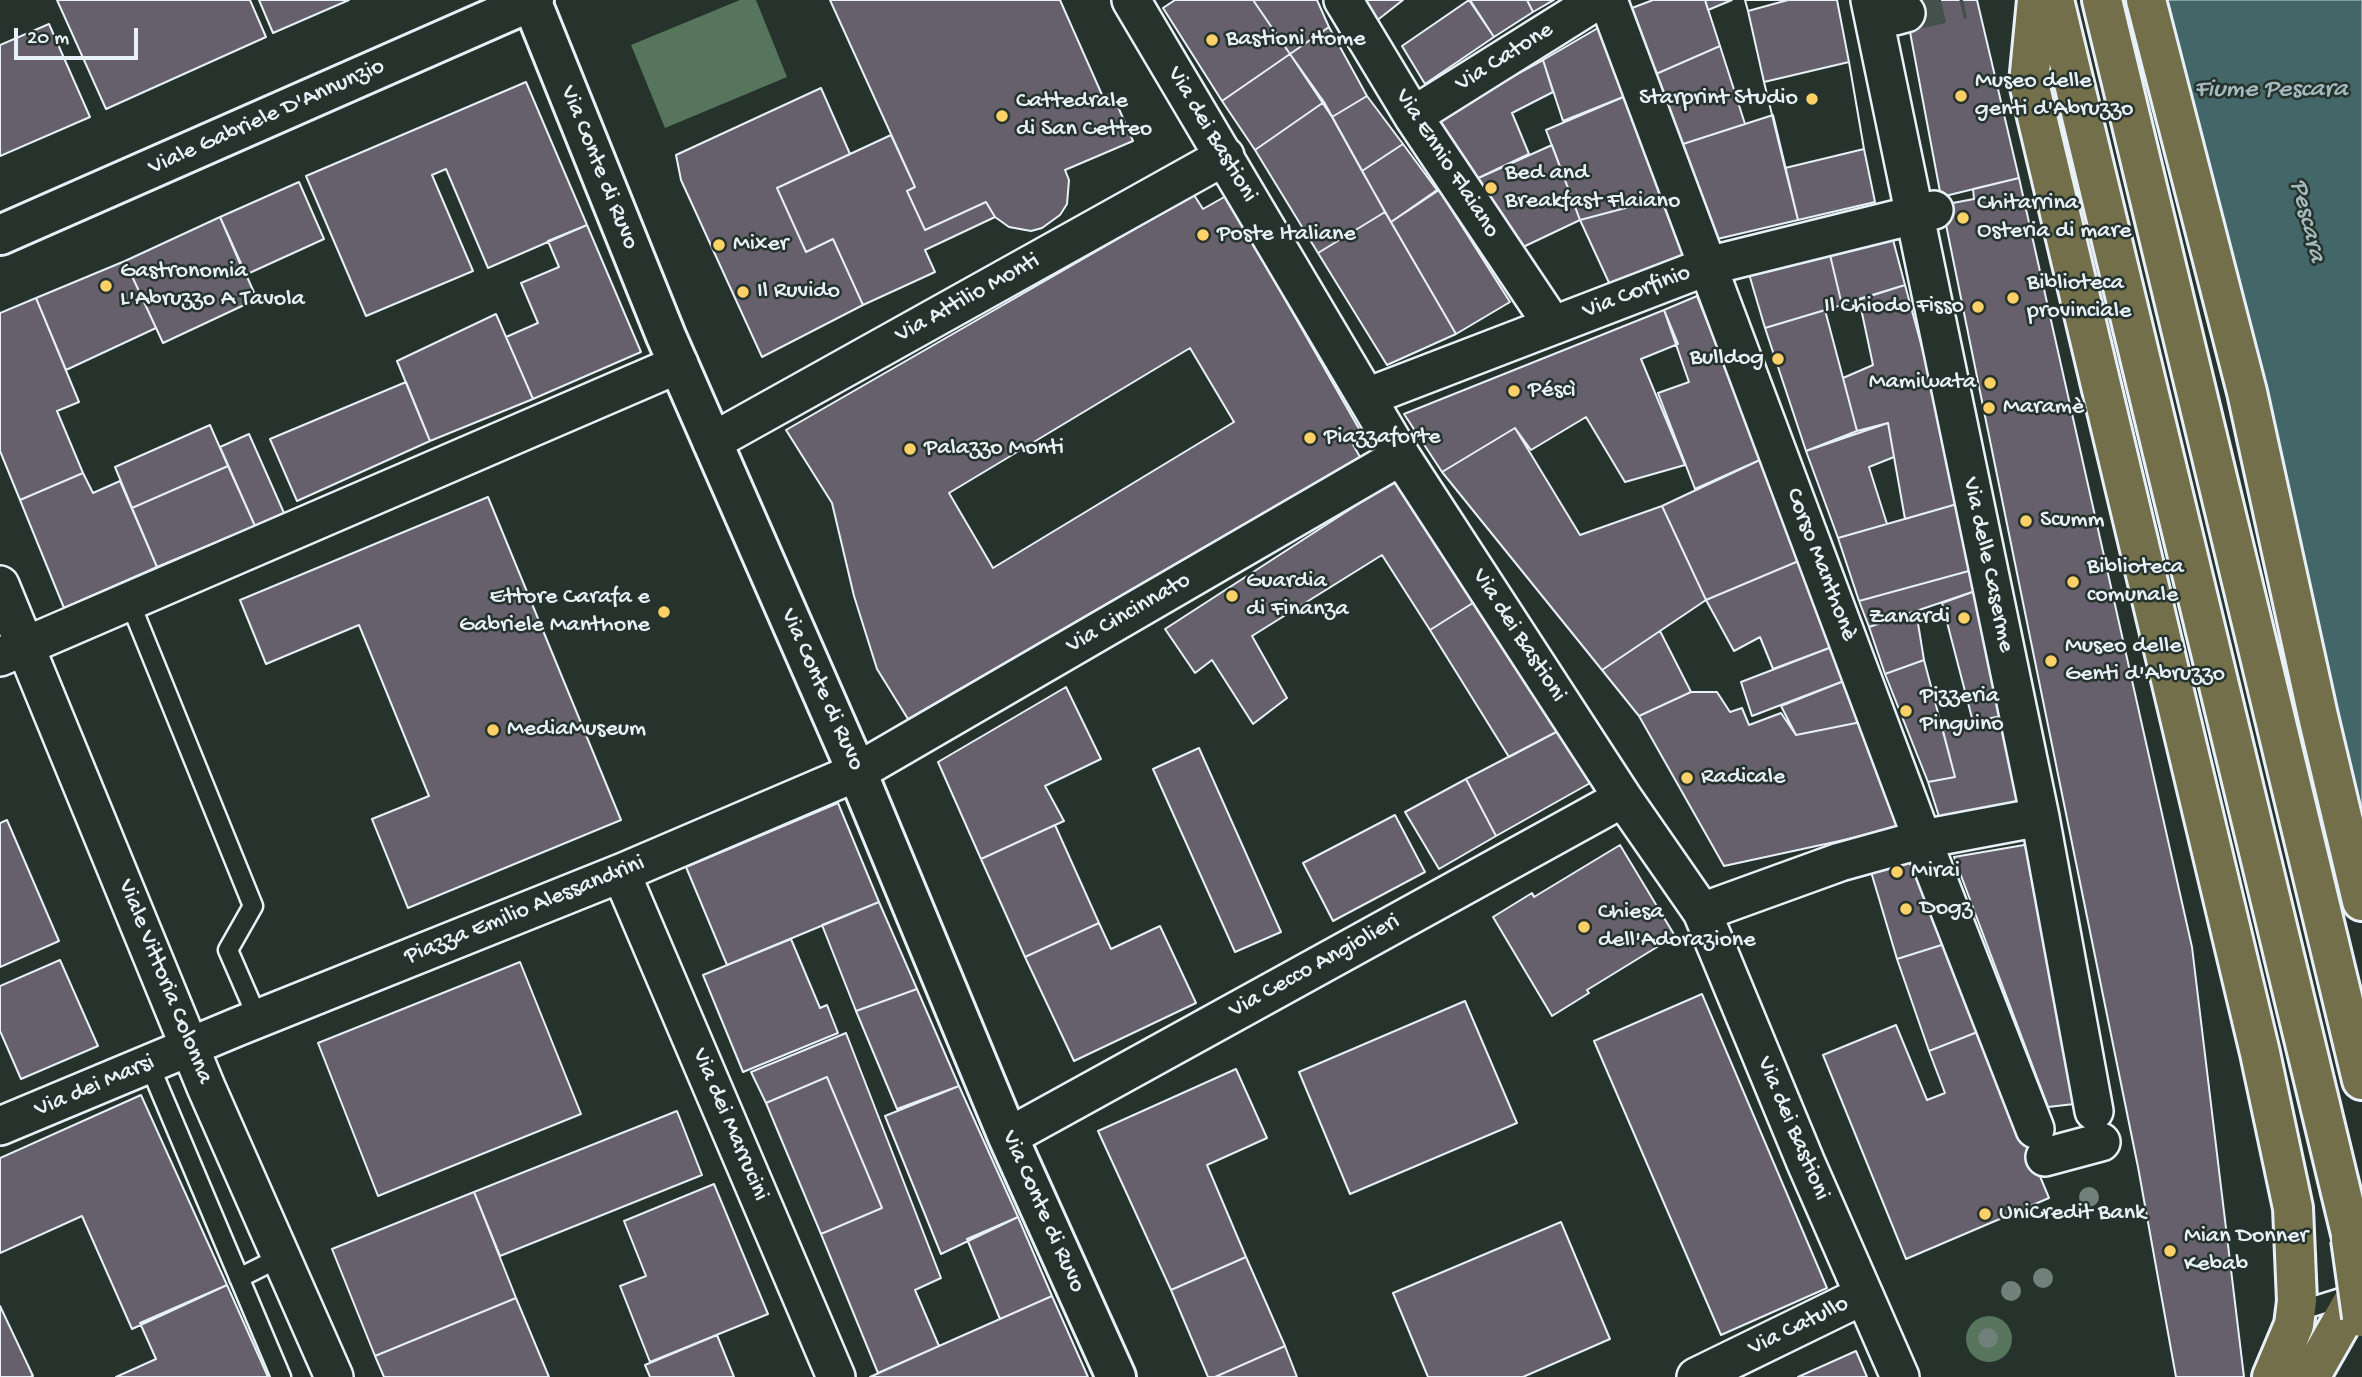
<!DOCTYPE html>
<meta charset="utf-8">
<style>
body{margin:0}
#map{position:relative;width:2362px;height:1377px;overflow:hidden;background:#26332d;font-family:"Gochi Hand",sans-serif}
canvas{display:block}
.scale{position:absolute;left:14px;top:28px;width:124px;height:32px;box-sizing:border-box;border:4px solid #e8f1f8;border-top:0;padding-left:9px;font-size:21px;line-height:24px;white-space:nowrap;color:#e8f1f8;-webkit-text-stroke:5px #26332d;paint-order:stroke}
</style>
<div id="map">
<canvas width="2362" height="1377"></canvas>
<div class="scale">20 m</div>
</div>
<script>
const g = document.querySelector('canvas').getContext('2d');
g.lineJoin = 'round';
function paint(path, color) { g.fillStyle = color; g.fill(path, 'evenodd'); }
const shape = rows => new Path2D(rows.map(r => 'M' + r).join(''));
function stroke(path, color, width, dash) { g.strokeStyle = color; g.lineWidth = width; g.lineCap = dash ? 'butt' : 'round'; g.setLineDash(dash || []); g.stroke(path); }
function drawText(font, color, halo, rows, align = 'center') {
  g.font = font + ' "Gochi Hand",sans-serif'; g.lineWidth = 5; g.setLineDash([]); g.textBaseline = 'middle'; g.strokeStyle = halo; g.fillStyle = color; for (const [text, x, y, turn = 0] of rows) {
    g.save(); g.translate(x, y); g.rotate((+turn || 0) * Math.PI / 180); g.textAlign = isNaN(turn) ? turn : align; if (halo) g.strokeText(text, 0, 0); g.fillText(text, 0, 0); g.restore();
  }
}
const green = shape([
 [740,0,756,0,787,77,665,128,631,45],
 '1966 1339a23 23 0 1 1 46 0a23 23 0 1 1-46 0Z'
]);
const water = shape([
 [2153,0,2362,0,2362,814,2153,0]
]);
const building = shape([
 [57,0,250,0,266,37,106,109,57,0],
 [259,0,349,0,273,33,259,0],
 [830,0,1060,0,1103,97,1112,93,1133,141,1065,170,1069,180,1067,204,1060,215,1042,228,1031,231,1009,227,995,217,986,202,925,230,907,191,915,187,830,0],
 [1175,0,1253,0,1290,54,1222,101,1163,8,1175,0],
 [1253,0,1317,0,1329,27,1290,54,1253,0],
 [1358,0,1403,0,1375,22,1358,0],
 [1469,0,1494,37,1425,84,1402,46,1469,0],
 [1470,0,1527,0,1533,12,1494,37,1470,0],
 [1527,0,1554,0,1533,12,1527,0],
 [1653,0,1705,0,1720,46,1656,74,1632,8,1653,0],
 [1705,0,1732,0,1708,10,1705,0],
 [1745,0,1788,0,1748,11,1745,0],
 [1745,0,1788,0,1748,11,1745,0],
 [1788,0,1837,0,1849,62,1764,82,1748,11,1788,0],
 [1904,0,1977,0,2019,178,1941,197,1904,0],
 [49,24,90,117,0,156,0,45,49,24],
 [1603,25,1628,95,1563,121,1543,60,1603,25],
 [1329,27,1367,96,1332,117,1290,54,1329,27],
 [1720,46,1745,124,1680,145,1656,74,1720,46],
 [1290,54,1324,102,1255,150,1222,101,1290,54],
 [1543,60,1553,92,1512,113,1529,154,1474,180,1438,117,1543,60],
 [1849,62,1864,149,1785,168,1764,82,1849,62],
 [1849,62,1864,149,1785,168,1764,82,1849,62],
 [526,82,587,225,488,268,446,169,432,175,473,271,366,316,306,176,526,82],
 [821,88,850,154,777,188,806,252,833,239,863,305,762,357,681,180,676,155,821,88],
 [1628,95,1671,196,1580,220,1546,130,1628,95],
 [1367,96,1403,144,1362,171,1332,117,1367,96],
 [1324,102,1385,212,1318,253,1255,150,1324,102],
 [1773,115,1798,220,1713,240,1680,145,1773,115],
 [891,135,915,187,907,191,925,230,986,202,995,217,925,250,935,272,863,305,833,239,806,252,777,188,891,135],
 [1403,144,1437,190,1391,222,1362,171,1403,144],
 [1552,145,1580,220,1521,248,1474,180,1552,145],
 [1864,149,1875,202,1798,220,1785,168,1864,149],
 [2019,178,2192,947,2244,1377,2176,1377,2138,1167,1942,205,1974,199,1973,189,2019,178],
 [299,182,324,239,245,275,220,217,299,182],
 [1439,190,1510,302,1456,334,1391,222,1439,190],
 [1194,195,1203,209,1226,196,1362,434,1351,441,1360,457,908,719,877,669,854,596,832,503,786,430,1194,195],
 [1190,348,1234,422,993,568,949,493,1190,348],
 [1671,196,1693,261,1611,287,1580,220,1671,196],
 [1385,212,1456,334,1387,365,1318,253,1385,212],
 [220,217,257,299,163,343,125,261,220,217],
 [587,225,641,352,533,399,506,337,538,323,521,283,559,267,548,241,587,225],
 [1892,236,1905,285,1842,305,1830,255,1892,236],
 [1830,255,1842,305,1765,328,1749,274,1830,255],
 [125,261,156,328,66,370,36,298,125,261],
 [1905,285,1964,502,1905,519,1888,423,1857,431,1843,378,1873,365,1859,299,1905,285],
 [1697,296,1762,459,1695,489,1658,393,1689,382,1664,310,1697,296],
 [36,298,79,402,57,411,83,473,20,500,0,451,0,313,36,298],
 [1664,310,1678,344,1641,359,1685,465,1625,482,1586,417,1531,450,1515,428,1442,472,1404,414,1664,310],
 [1825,310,1857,431,1806,451,1765,328,1825,310],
 [496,314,533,399,430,441,397,361,496,314],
 [406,382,430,441,297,501,270,439,406,382],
 [1888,423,1894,457,1869,467,1887,524,1838,538,1806,451,1888,423],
 [210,425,228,466,132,508,115,467,210,425],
 [1515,428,1580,535,1662,506,1706,600,1602,670,1442,472,1515,428],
 [249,434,284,513,255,526,220,447,249,434],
 [1762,459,1801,560,1706,600,1662,506,1762,459],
 [228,466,255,526,157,567,132,508,228,466],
 [83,473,93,493,120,481,157,567,64,608,20,500,83,473],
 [1403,475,1476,601,1430,630,1382,555,1252,636,1287,698,1253,724,1212,660,1195,673,1165,629,1403,475],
 [488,497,621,820,408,908,372,819,429,796,359,625,266,664,240,600,488,497],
 [1964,502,1976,569,1859,601,1838,538,1964,502],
 [1801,560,1837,645,1773,669,1760,637,1734,651,1706,600,1801,560],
 [1976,569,1981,589,1869,627,1859,601,1976,569],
 [1981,589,2008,715,1973,722,1942,603,1981,589],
 [1476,601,1560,730,1509,757,1430,630,1476,601],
 [1916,611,1924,660,1885,674,1869,627,1916,611],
 [1660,631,1691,692,1639,716,1602,670,1660,631],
 [1837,645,1849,679,1752,716,1741,682,1837,645],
 [1924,660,1955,777,1928,782,1885,674,1924,660],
 [1849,679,1866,721,1796,735,1781,706,1849,679],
 [1066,687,1101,759,1045,786,1064,821,981,859,938,762,1066,687],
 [1691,692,1717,692,1730,712,1742,708,1749,725,1781,713,1796,735,1866,721,1904,827,1724,866,1639,716,1691,692],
 [2008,715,2025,802,1941,823,1928,782,1955,777,1942,727,2008,715],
 [1560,730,1592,782,1496,836,1466,779,1560,730],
 [1199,748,1281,932,1235,952,1153,769,1199,748],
 [1466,779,1496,836,1439,869,1405,812,1466,779],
 [838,803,879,902,727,965,686,867,838,803],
 [1395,815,1425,872,1333,921,1303,863,1395,815],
 [7,820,59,941,0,967,0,823,7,820],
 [1055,825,1099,923,1025,957,981,859,1055,825],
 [2030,844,2074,1104,2048,1107,1954,857,2030,844],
 [1620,845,1675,936,1587,990,1589,993,1552,1016,1493,917,1532,893,1534,897,1620,845],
 [1919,850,1948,943,1897,959,1869,865,1919,850],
 [879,902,917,989,856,1011,822,925,879,902],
 [1099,923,1111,949,1160,926,1196,1003,1074,1061,1025,957,1099,923],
 [791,939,820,1008,827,1005,838,1033,743,1072,703,975,791,939],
 [1948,943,1980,1031,1929,1051,1897,959,1948,943],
 [60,960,98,1046,21,1079,0,1031,0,986,60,960],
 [520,962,581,1114,378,1196,318,1043,520,962],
 [917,989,959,1086,897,1109,856,1011,917,989],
 [1702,994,1827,1288,1721,1335,1594,1041,1702,994],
 [1465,1001,1517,1123,1350,1194,1299,1072,1465,1001],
 [1896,1025,1927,1100,1945,1093,1929,1051,1980,1031,2049,1198,1906,1259,1823,1055,1896,1025],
 [846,1033,941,1278,915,1290,939,1346,878,1373,821,1234,882,1208,827,1077,766,1103,751,1072,846,1033],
 [1236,1069,1267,1138,1207,1165,1246,1257,1171,1290,1098,1131,1236,1069],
 [827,1077,882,1208,821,1234,766,1103,827,1077],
 [959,1086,1018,1217,941,1254,885,1116,959,1086],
 [141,1095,227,1285,132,1329,82,1216,0,1253,0,1158,141,1095],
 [677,1111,702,1175,500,1256,474,1192,677,1111],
 [714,1184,768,1314,650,1362,620,1286,646,1276,624,1221,714,1184],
 [474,1192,516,1298,375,1356,332,1249,474,1192],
 [1018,1217,1052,1296,1000,1319,967,1239,1018,1217],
 [1561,1222,1610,1339,1523,1377,1428,1377,1393,1293,1561,1222],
 [1246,1257,1285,1346,1215,1377,1208,1377,1171,1290,1246,1257],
 [227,1285,268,1377,116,1377,156,1359,140,1323,227,1285],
 [1052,1296,1088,1377,870,1377,939,1346,1052,1296],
 [516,1298,549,1377,384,1377,375,1356,516,1298],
 [0,1306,33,1376,30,1377,0,1377,0,1306],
 [717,1335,734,1377,650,1377,645,1365,717,1335],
 [1285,1346,1297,1377,1215,1377,1285,1346],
 [1856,1351,1867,1377,1798,1377,1856,1351]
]);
const streetTunnel = shape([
 [1906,13,1963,0]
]);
const lane = shape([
 [129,600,253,906,228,950,258,1019],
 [149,1064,281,1377],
 [239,1278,281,1257],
 [2300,1318,2299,1311,2347,1296]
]);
const street = shape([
 [1131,0,1401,456,1623,798,1702,912,1806,1163,1900,1377],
 [1343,0,1413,116,1552,324],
 [1608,0,1929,857,2035,1129],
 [1870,0,2040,817,2094,1111],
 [1895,16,1906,13],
 [1413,116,1598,0],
 [1367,397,1708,266,1934,210],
 [712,442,1225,156],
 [0,585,206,1087,334,1377],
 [0,657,679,364],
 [621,873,836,1377],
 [1702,912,1840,862,1923,839,2040,817],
 [0,1126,237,1027,621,873,857,772,1401,456],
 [1008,1137,1623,798],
 [2045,1157,2101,1142],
 [1696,1377,1864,1295]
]);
const secondary = shape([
 [531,0,666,336,857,772,1008,1137,1116,1377],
 [0,235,534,0]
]);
const highway = shape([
 [2037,0,2029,83,2260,1053,2293,1208,2297,1301,2294,1325,2272,1377],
 [2054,0,2360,1271],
 [2102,0,2362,1080],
 [2146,0,2247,392,2318,716,2362,901],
 [2310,1377,2362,1286]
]);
const highwayBridge = shape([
 [2351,1239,2362,1317]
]);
const trees = [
 [2089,1197],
 [2043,1278],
 [2011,1291],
 [1988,1338]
];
const markers = [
 [1212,40,7,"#ffd166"],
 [1961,96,7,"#ffd166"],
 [1812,99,7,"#ffd166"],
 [1002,116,7,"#ffd166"],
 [1491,188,7,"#ffd166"],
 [1963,218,7,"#ffd166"],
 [1203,235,7,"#ffd166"],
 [719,245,7,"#ffd166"],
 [106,286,7,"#ffd166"],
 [743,292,7,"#ffd166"],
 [2013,298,7,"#ffd166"],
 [1978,307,7,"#ffd166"],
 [1778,359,7,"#ffd166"],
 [1990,383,7,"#ffd166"],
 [1514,391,7,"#ffd166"],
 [1989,408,7,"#ffd166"],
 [1310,438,7,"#ffd166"],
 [910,449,7,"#ffd166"],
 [2026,521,7,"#ffd166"],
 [2073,582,7,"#ffd166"],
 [1232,596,7,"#ffd166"],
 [664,612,7,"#ffd166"],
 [1964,618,7,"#ffd166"],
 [2051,661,7,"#ffd166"],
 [1906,711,7,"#ffd166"],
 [493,730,7,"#ffd166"],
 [1687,778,7,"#ffd166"],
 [1897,872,7,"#ffd166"],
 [1906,909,7,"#ffd166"],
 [1584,927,7,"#ffd166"],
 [1985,1214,7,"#ffd166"],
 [2170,1251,7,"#ffd166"]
];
const poiNames = [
 ["Bastioni Home",1226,40],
 ["Museo delle",1975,82],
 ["genti d'Abruzzo",1975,110],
 ["Starprint Studio",1798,99,"right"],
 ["Cattedrale",1016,102],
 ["di San Cetteo",1016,130],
 ["Bed and",1505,174],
 ["Breakfast Flaiano",1505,202],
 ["Chitarrina",1977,204],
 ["Osteria di mare",1977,232],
 ["Poste Italiane",1217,235],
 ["Mixer",733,245],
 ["Gastronomia",120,272],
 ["L'Abruzzo A Tavola",120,300],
 ["Biblioteca",2027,284],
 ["provinciale",2027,312],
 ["Il Ruvido",757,292],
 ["Il Chiodo Fisso",1964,307,"right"],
 ["Bulldog",1764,359,"right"],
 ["Mamiwata",1976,383,"right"],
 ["Péscì",1528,391],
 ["Maramè",2003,408],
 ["Piazzaforte",1324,438],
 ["Palazzo Monti",924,449],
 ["Scumm",2040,521],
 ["Biblioteca",2087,568],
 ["comunale",2087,596],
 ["Guardia",1246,582],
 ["di Finanza",1246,610],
 ["Ettore Carafa e",650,598,"right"],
 ["Gabriele Manthone",650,626,"right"],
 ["Zanardi",1950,618,"right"],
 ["Museo delle",2065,647],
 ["Genti d'Abruzzo",2065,675],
 ["Pizzeria",1920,697],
 ["Pinguino",1920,725],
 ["MediaMuseum",507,730],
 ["Radicale",1701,778],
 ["Mirai",1911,872],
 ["Dogz",1920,909],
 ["Chiesa",1598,913],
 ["dell'Adorazione",1598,941],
 ["UniCredit Bank",1999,1214],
 ["Mian Donner",2184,1237],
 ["Kebab",2184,1265]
];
const streetNames = [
 ["Via Catone",1505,58,-32],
 ["Viale Gabriele D'Annunzio",267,118,-24],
 ["Via dei Bastioni",1211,135,59],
 ["Via Ennio Flaiano",1446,164,57],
 ["Via Conte di Ruvo",598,168,68],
 ["Via Corfinio",1637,293,-21],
 ["Via Attilio Monti",968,299,-29],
 ["Corso Manthonè",1820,565,69],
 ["Via delle Caserme",1987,565,78],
 ["Via Cincinnato",1129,614,-30],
 ["Via dei Bastioni",1518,636,57],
 ["Via Conte di Ruvo",821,690,66],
 ["Piazza Emilio Alessandrini",525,911,-22],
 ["Via Cecco Angiolieri",1315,967,-29],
 ["Viale Vittoria Colonna",164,982,68],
 ["Via dei Marsi",95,1087,-23],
 ["Via dei Marrucini",729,1125,67],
 ["Via dei Bastioni",1792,1129,67],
 ["Via Conte di Ruvo",1042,1212,66],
 ["Via Catullo",1799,1327,-26]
];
const waterNames = [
 ["Fiume Pescara",2271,91],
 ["Pescara",2306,221,76]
];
paint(green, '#57755d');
paint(water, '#436768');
stroke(water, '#859ea2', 2);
paint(building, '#65606b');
stroke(building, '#e8f1f8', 2);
stroke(streetTunnel, '#43504b', 37, [37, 18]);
stroke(lane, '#e8f1f8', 23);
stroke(street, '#e8f1f8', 42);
stroke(secondary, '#e8f1f8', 44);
stroke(highway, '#e8f1f8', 44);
stroke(lane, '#26332d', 18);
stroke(street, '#26332d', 37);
stroke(secondary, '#26332d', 38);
stroke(highway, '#726f4a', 38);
stroke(highwayBridge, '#e8f1f8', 44, []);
stroke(highwayBridge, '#726f4a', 38);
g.fillStyle = '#71807b';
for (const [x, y] of trees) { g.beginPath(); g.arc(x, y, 10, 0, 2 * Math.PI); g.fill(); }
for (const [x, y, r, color] of markers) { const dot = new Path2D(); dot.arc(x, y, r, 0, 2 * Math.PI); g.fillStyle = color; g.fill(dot); stroke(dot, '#26332d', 2.5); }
drawText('24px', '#e8f1f8', '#26332d', poiNames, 'left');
drawText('24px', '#e8f1f8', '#26332d', streetNames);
drawText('italic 26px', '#a6babe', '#26332d', waterNames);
</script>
